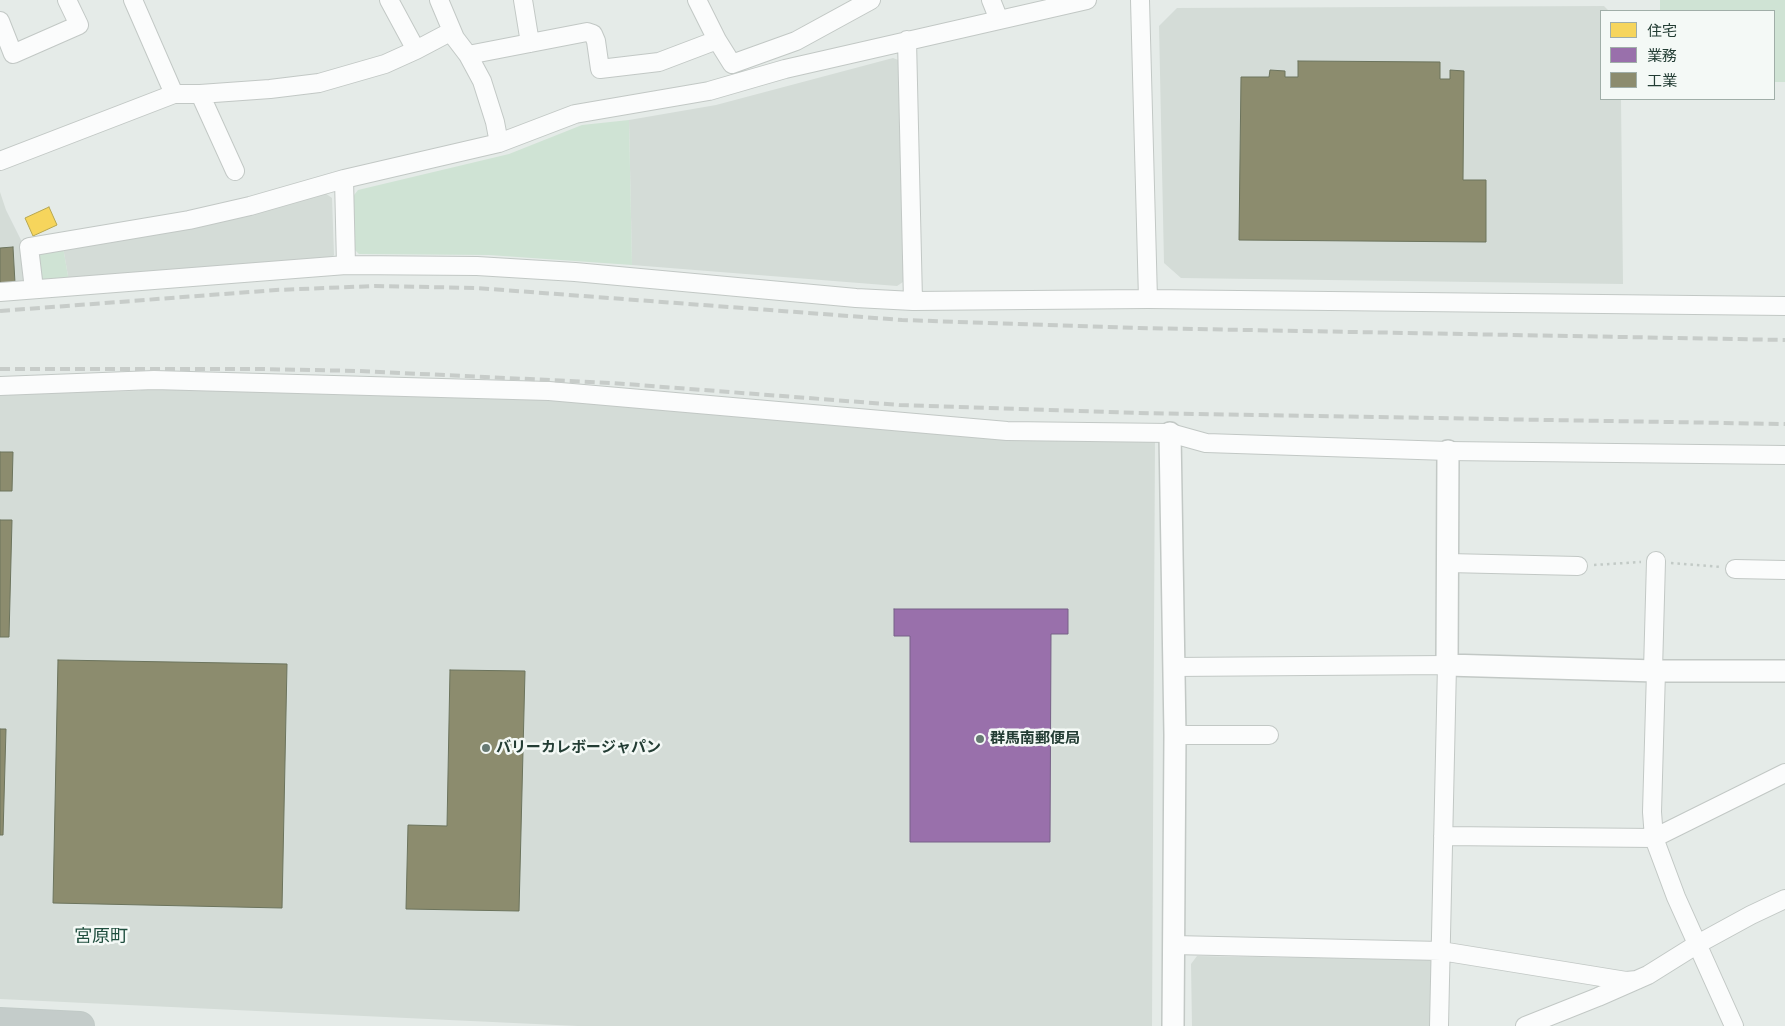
<!DOCTYPE html>
<meta charset="utf-8">
<style>
body{margin:0}
#map{position:relative;width:1785px;height:1026px;overflow:hidden;background:#e5ebe8;font-family:"Work Sans","Noto Sans JP",sans-serif}
canvas{display:block}
.legend{position:absolute;left:1600px;top:10px;width:175px;height:90px;box-sizing:border-box;background:#f4f9f6;border:1px solid #a0aea8;margin:0;padding:6px 9px;list-style:none;font-size:15px;color:#233d34}
.legend li{display:flex;align-items:center;gap:10px;height:25px}
.legend b{width:25px;border:1px solid #a0aea8}
</style>
<div id="map">
<canvas width="1785" height="1026"></canvas>
<ul class="legend">
<li><b style="height:14px;background:#f6d55c"></b>住宅</li>
<li><b style="height:14px;background:#9970ab"></b>業務</li>
<li><b style="height:14px;background:#8c8c6e"></b>工業</li>
</ul>
</div>
<script>
const g = document.querySelector('canvas').getContext('2d');
g.lineJoin = 'round';
function paint(path, color) { g.fillStyle = color; g.fill(path, 'evenodd'); }
const shape = rows => new Path2D(rows.map(r => 'M' + r).join(''));
function stroke(path, color, width, dash) { g.strokeStyle = color; g.lineWidth = width; g.lineCap = dash ? 'butt' : 'round'; g.setLineDash(dash || []); g.stroke(path); }
function drawText(font, color, halo, rows, align = 'center') {
  g.font = font + ' "Work Sans","Noto Sans JP",sans-serif'; g.lineWidth = 5; g.setLineDash([]); g.textBaseline = 'middle'; g.strokeStyle = halo; g.fillStyle = color; for (const [text, x, y, turn = 0] of rows) {
    g.save(); g.translate(x, y); g.rotate((+turn || 0) * Math.PI / 180); g.textAlign = isNaN(turn) ? turn : align; if (halo) g.strokeText(text, 0, 0); g.fillText(text, 0, 0); g.restore();
  }
}
const built = shape([
 [1604,6,1609,11,1601,11,1601,99,1621,99,1623,284,1181,278,1164,263,1159,26,1177,8],
 [893,58,901,61,906,280,897,286,632,265,629,120,716,105],
 [0,192,6,210,22,242,25,285,0,287],
 [325,193,332,198,334,255,328,261,69,282,63,247],
 [155,386,606,400,1155,439,1152,1026,578,1026,0,999,0,393,138,391],
 [1197,956,1435,960,1433,1026,1192,1026,1191,964]
]);
const green = shape([
 [1660,0,1785,0,1785,82,1774,82,1774,11,1660,11],
 [629,120,632,265,489,255,359,254,353,248,351,199,358,190,509,154,582,125],
 [63,247,69,282,45,284,39,278,37,256,41,249]
]);
const homes = shape([
 [49,207,57,225,33,236,25,218,49,207]
]);
const offices = shape([
 [894,609,1068,609,1068,634,1051,634,1050,842,910,842,910,636,894,636,894,609]
]);
const industry = shape([
 [1298,61,1440,62,1440,79,1450,79,1450,70,1464,71,1463,180,1486,180,1486,242,1239,240,1241,77,1269,77,1270,70,1285,71,1285,77,1298,77,1298,61],
 [13,247,15,283,0,284,0,248,13,247],
 [0,452,13,452,12,491,0,491,0,452],
 [0,520,12,520,9,637,0,637,0,520],
 [58,660,287,664,282,908,53,903,58,660],
 [450,670,525,671,519,911,406,909,408,825,447,826,450,670],
 [0,729,6,729,3,835,0,835,0,729]
]);
const path = shape([
 [1671,563,1721,567],
 [1594,565,1641,562]
]);
const minor = shape([
 [133,0,174,94],
 [389,0,416,50],
 [439,0,455,38,468,55,482,81,495,122,499,143],
 [523,0,530,43],
 [697,0,717,40,732,64,796,41,871,0],
 [991,0,999,20],
 [1140,0,1148,299],
 [0,21,13,54,79,25,67,0],
 [907,40,913,301],
 [468,55,587,32,593,34,596,41,600,69,659,62,717,40],
 [200,94,270,89,319,83,385,64,416,50,452,31],
 [0,161,174,94,200,94,235,171],
 [344,179,346,265],
 [34,289,29,247,189,220,250,206,344,179,499,143,575,114,709,91,785,69,1087,0],
 [0,292,346,265,477,266,575,272,856,298,913,301,1148,299,1785,306],
 [0,386,154,380,549,391,1007,431,1170,433,1206,443,1448,451,1785,455],
 [1448,563,1578,566],
 [1735,569,1785,570],
 [1173,667,1447,665,1439,1026],
 [1653,670,1656,561],
 [1656,671,1652,812,1654,838,1676,897,1734,1026],
 [1175,735,1269,735],
 [1443,836,1654,838,1785,773],
 [1173,945,1441,951,1626,981,1637,980],
 [1525,1026,1598,997,1648,975,1696,945,1751,915,1785,899]
]);
const tertiary = shape([
 [1170,433,1175,735,1173,1026],
 [1448,451,1447,665,1656,671,1785,671]
]);
const trunk = shape([
 [0,1022,80,1026]
]);
const rail = shape([
 [0,311,276,290,375,286,477,288,902,320,1139,328,1785,340],
 [0,369,261,369,359,371,612,383,899,405,1139,413,1785,424]
]);
const markers = [
 [980,739,5,"#677a73"],
 [486,748,5,"#677a73"]
];
const poiNames = [
 ["群馬南郵便局",990,739],
 ["バリーカレボージャパン",496,748]
];
const quarterNames = [
 ["宮原町",101,937]
];
paint(built, '#d4dcd7');
paint(green, '#cfe3d4');
paint(homes, '#f6d55c');
stroke(homes, '#b7a750', 1);
paint(offices, '#9970ab');
stroke(offices, '#766187', 1);
paint(industry, '#8c8c6e');
stroke(industry, '#6c745d', 1);
stroke(minor, '#c2c8c5', 20);
stroke(tertiary, '#c2c8c5', 24);
stroke(trunk, '#c1cac7', 30);
stroke(path, '#c2cac6', 2.5, [2.5, 4]);
stroke(minor, '#fbfcfc', 18);
stroke(tertiary, '#fbfcfc', 21);
stroke(trunk, '#c4ccca', 28);
stroke(rail, '#c7ccc9', 4, [10, 5]);
for (const [x, y, r, color] of markers) { const dot = new Path2D(); dot.arc(x, y, r, 0, 2 * Math.PI); g.fillStyle = color; g.fill(dot); stroke(dot, '#f4f9f6', 2); }
drawText('bold 15px', '#233d34', '#f4f9f6', poiNames, 'left');
drawText('18px', '#204f3f', '#f4f9f6', quarterNames);
</script>
